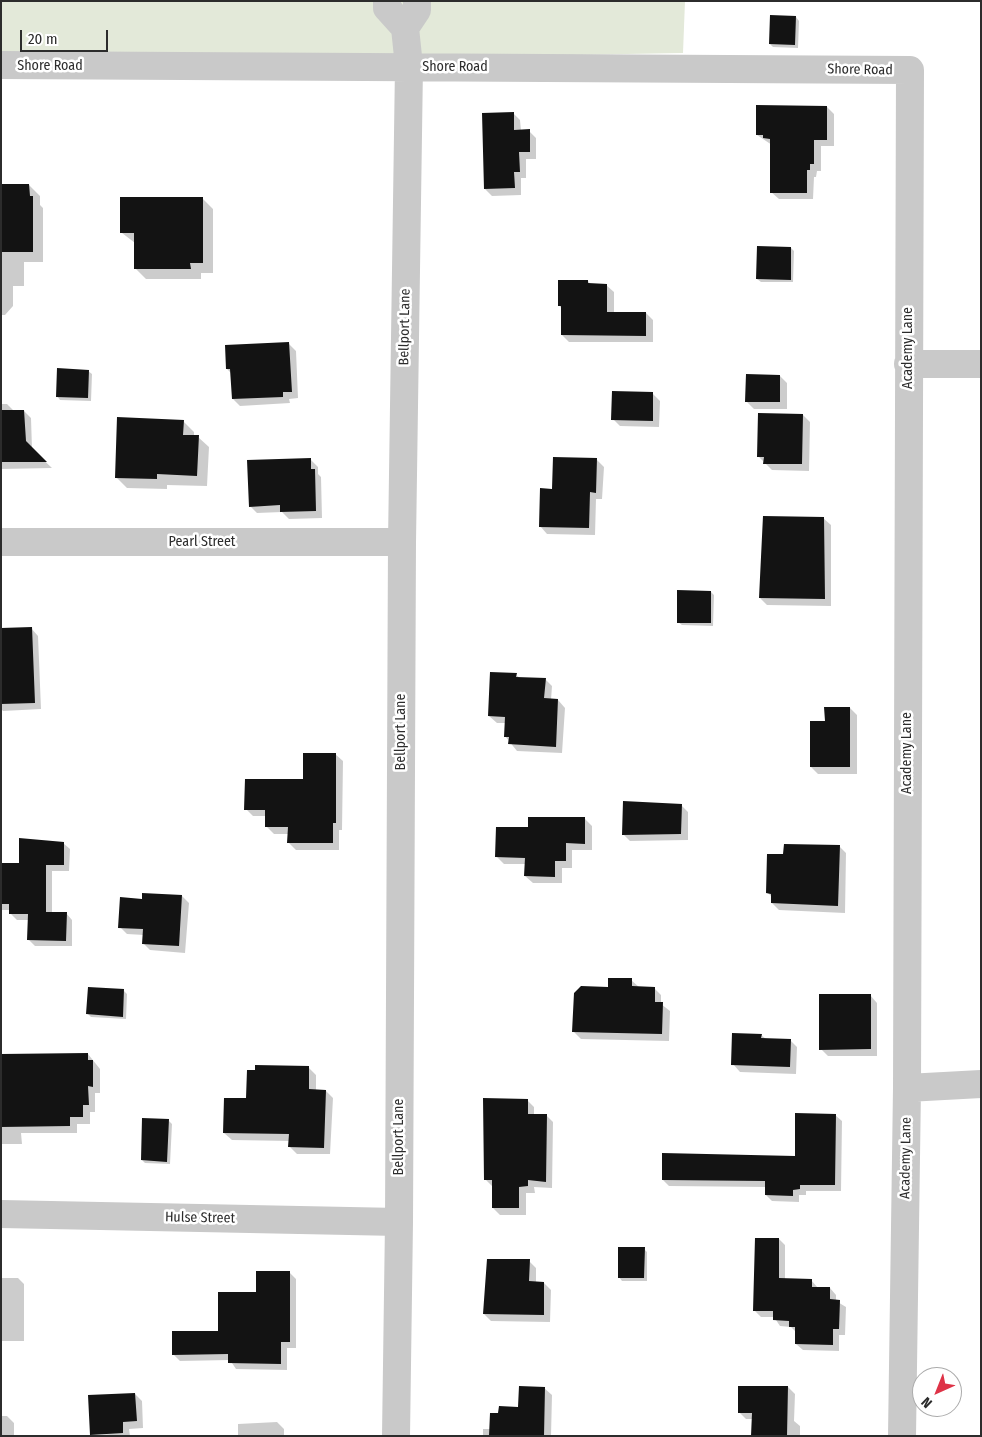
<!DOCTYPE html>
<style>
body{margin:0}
#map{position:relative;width:982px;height:1437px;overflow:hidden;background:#fff;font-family:"Fira Sans Condensed",sans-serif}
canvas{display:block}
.frame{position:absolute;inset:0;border:2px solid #2c2c2c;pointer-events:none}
.north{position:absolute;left:912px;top:1367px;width:50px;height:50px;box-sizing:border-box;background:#fff;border:1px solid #ababab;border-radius:50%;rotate:224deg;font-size:14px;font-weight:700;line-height:20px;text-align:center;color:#2c2c2c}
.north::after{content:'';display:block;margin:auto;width:18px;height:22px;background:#de3347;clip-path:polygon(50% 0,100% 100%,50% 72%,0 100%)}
.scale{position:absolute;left:20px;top:30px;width:88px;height:22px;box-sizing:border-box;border:2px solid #2c2c2c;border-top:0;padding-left:6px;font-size:15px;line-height:18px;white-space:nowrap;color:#2c2c2c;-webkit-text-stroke:4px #fff;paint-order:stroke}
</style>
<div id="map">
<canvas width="982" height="1437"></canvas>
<div class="frame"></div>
<div class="north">N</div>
<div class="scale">20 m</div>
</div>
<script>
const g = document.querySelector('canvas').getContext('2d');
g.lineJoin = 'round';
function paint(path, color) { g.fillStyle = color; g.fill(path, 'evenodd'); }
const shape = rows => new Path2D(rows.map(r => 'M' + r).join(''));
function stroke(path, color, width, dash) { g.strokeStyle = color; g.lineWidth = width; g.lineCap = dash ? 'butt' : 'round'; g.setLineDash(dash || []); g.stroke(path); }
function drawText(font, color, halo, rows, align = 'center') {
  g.font = font + ' "Fira Sans Condensed",sans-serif'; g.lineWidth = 5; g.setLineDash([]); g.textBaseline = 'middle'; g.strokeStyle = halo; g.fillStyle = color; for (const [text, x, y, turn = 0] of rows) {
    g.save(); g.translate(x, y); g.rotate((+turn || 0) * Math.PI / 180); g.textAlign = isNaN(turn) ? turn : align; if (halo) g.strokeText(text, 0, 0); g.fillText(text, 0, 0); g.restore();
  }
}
const green = shape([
 [1,1,685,1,683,53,1,65]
]);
const shadow = shape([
 [796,17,799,21,798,48,773,47,770,44],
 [827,107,834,114,834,146,821,146,821,171,817,171,816,177,814,177,813,199,779,199,771,192,772,145,757,135],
 [513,113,520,120,521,131,529,131,536,138,536,159,526,159,526,178,521,178,521,195,492,196,485,189],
 [1,185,29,185,40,196,40,205,43,208,43,262,24,262,24,286,13,286,13,306,5,315,1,315],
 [202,198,213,209,213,273,201,273,201,279,146,279,135,268,135,243,122,233],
 [791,248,794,251,793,282,761,282,757,279],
 [588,281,591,285,606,285,614,292,614,313,646,313,653,320,653,342,569,342,562,335,562,309,559,305],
 [289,344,296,351,298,398,289,399,290,403,240,406,233,399,232,374,227,369],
 [88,371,92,374,91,401,60,400,57,396],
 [780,376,787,383,787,409,754,409,747,402],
 [653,394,660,401,659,427,620,426,613,419],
 [1,404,7,404,14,411,24,411,31,418,32,449,52,468,1,469],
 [803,415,810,422,809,471,772,470,759,457],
 [183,421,194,432,194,436,198,437,209,447,207,486,167,485,167,489,127,488,116,477],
 [311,460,318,467,318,474,321,477,322,518,289,519,282,512,257,513,250,506],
 [597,460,604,467,602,499,596,499,595,535,547,534,540,526,554,490],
 [823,518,831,525,831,606,767,605,760,598],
 [711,592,714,595,713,626,682,625,678,622],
 [31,628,38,636,41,709,3,711,1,709,1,629],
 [516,675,520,678,545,679,552,686,551,700,558,700,565,708,562,753,517,751,505,736,506,723,497,723,489,716],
 [850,708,857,715,857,774,818,774,811,767,826,723],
 [335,754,343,761,342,830,339,830,339,850,296,850,289,843,289,834,274,834,266,826,266,816,253,816,246,809,304,780],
 [681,805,688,812,688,840,630,841,623,834],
 [585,819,592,826,592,850,572,850,572,868,562,868,562,883,533,883,525,876,526,864,504,864,497,857,529,828],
 [63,843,70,849,69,871,52,871,52,913,66,913,72,920,72,946,35,946,29,940,29,920,17,920,11,914,11,910,1,910,1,864,20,864],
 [839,846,846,853,845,913,779,910,772,903,772,897,768,893,784,855],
 [182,896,189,903,185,953,150,950,143,943,144,935,127,934,120,927,143,900],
 [631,980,639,987,654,988,661,995,661,1004,670,1011,669,1041,581,1039,574,1032],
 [124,991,127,994,126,1019,91,1017,88,1014],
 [870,995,877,1003,877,1056,828,1056,821,1049],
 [761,1035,766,1039,790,1040,797,1047,796,1074,740,1072,733,1064],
 [1,1054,88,1054,100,1069,100,1093,95,1093,95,1112,90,1112,90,1124,77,1124,77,1133,21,1133,22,1144,1,1144],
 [309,1068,316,1075,316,1091,326,1091,333,1098,330,1154,297,1154,290,1147,290,1141,232,1140,224,1133,247,1100],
 [527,1100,534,1107,534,1115,546,1115,553,1122,552,1188,534,1187,535,1193,526,1193,526,1215,500,1215,493,1208,492,1186,485,1179],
 [835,1115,842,1121,841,1191,806,1191,806,1195,799,1195,799,1202,772,1201,766,1195,766,1187,669,1186,663,1180,796,1158],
 [169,1121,172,1124,170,1164,145,1163,142,1160],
 [779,1239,785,1245,785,1280,811,1280,818,1288,830,1288,836,1295,836,1301,846,1307,845,1335,839,1335,839,1351,803,1350,796,1344,796,1332,791,1327,780,1326,774,1317,761,1317,754,1310],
 [644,1249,647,1252,647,1281,622,1281,619,1277],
 [529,1261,536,1268,536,1283,544,1283,551,1290,550,1322,491,1321,484,1314],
 [289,1272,296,1279,296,1348,287,1348,287,1370,236,1369,230,1360,180,1361,173,1354,219,1332,257,1293],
 [1,1278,18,1278,24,1284,24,1341,1,1341],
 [788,1387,795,1394,794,1421,800,1426,800,1436,753,1436,753,1419,746,1419,739,1412],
 [544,1388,552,1395,551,1436,483,1436,483,1429,491,1429,500,1415,519,1408],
 [135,1394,142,1401,143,1428,129,1429,130,1436,91,1434],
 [1,1416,7,1416,14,1423,14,1436,1,1436],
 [277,1422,284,1429,284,1436,238,1436,238,1424]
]);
const building = shape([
 [770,15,796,16,795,45,769,44],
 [756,105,827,106,827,140,814,140,814,164,810,164,810,170,807,170,807,193,770,193,770,139,763,138,763,135,756,135],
 [514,112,514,130,530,129,530,152,519,152,520,172,514,172,515,188,484,189,482,113],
 [1,184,29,184,30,196,33,196,33,252,1,252],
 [120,197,203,197,203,263,190,263,191,269,134,269,134,233,120,233],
 [757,246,791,247,791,280,756,279],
 [558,280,588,280,588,283,607,284,607,312,646,312,646,336,561,335,561,306,558,306],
 [289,342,292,392,283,392,283,397,232,399,230,369,226,369,225,345],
 [57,368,89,370,88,398,56,397],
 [746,374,780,375,780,402,745,402],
 [612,391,653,392,653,421,611,420],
 [1,410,24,410,26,441,47,462,1,462],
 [758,413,803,414,802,464,763,464,764,457,757,457],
 [117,417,184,420,183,435,199,435,197,476,157,474,157,479,115,478],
 [553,457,597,458,596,493,590,492,589,528,539,527,540,488,552,489],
 [311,458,311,469,315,469,316,511,280,512,280,505,249,507,247,460],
 [763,516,824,517,825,599,759,598],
 [677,590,711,591,711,623,677,623],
 [32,627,35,703,1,704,1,628],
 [490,672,517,673,516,677,546,678,544,698,558,699,556,747,508,744,509,737,504,737,505,717,488,716],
 [824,707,850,707,850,767,810,767,810,721,825,721],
 [303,753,336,753,336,823,333,823,333,843,287,843,288,827,265,827,265,810,244,810,245,779,303,779],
 [623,801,682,804,681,834,622,835],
 [528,817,585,817,585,844,566,843,566,861,555,861,555,877,524,876,525,858,495,857,496,827,528,827],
 [19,838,64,842,64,865,46,865,46,912,67,912,66,941,27,940,28,914,9,914,9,904,1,904,1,863,19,863],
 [784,844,840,845,838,906,771,903,771,894,766,893,767,854,783,854],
 [142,893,182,895,179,946,142,944,143,929,118,928,120,897,142,899],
 [608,978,632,978,632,986,655,987,655,1002,663,1002,662,1034,572,1032,574,993,581,986,608,987],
 [88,987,124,989,123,1017,86,1014],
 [819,994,871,994,871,1049,819,1050],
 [732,1033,762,1034,761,1038,791,1039,790,1067,731,1065],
 [88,1053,88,1060,93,1060,93,1087,88,1086,89,1105,83,1105,83,1117,70,1117,70,1126,1,1127,1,1054],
 [255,1065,309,1066,309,1089,326,1090,324,1148,288,1147,289,1134,223,1133,224,1098,246,1098,247,1070,255,1070],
 [483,1098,528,1099,528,1114,547,1114,546,1182,528,1180,528,1186,519,1187,519,1208,492,1208,492,1180,484,1180],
 [795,1113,836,1114,835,1185,800,1185,800,1189,793,1190,793,1196,765,1195,765,1181,662,1180,662,1153,795,1156],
 [142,1118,169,1119,167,1162,141,1160],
 [755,1238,779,1238,779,1278,812,1279,812,1287,830,1287,830,1299,840,1300,839,1329,833,1329,833,1345,795,1344,795,1327,789,1327,789,1321,773,1320,773,1311,753,1311],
 [618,1247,645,1247,644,1278,618,1278],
 [487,1259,530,1259,529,1281,544,1282,544,1315,483,1314],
 [256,1271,290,1271,290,1342,281,1342,281,1364,228,1363,228,1354,172,1355,172,1331,218,1331,218,1292,256,1292],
 [519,1386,545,1387,544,1436,489,1436,490,1413,498,1413,499,1406,518,1407],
 [738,1386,788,1386,787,1436,751,1436,752,1413,738,1413],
 [135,1393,137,1421,123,1422,123,1433,90,1435,88,1395]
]);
const minor = shape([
 [387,1,387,8,405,28,409,66,402,542,399,1222,396,1436],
 [405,28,417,10,417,1],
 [1,65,910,70,907,1088,902,1436],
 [908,364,981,364],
 [1,542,402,542],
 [907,1088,981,1084],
 [1,1214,399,1222]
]);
const streetNames = [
 ["Shore Road",50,66],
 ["Shore Road",455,67],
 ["Shore Road",860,70,1],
 ["Bellport Lane",405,327,-89],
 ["Academy Lane",908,348,-90],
 ["Pearl Street",202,542],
 ["Bellport Lane",401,732,-90],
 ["Academy Lane",907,753,-90],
 ["Bellport Lane",399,1137,-90],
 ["Academy Lane",906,1158,-89],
 ["Hulse Street",200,1218,1]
];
paint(green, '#e3e9d9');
paint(shadow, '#0003');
paint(building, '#131313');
stroke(minor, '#c9c9c9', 28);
drawText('14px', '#2c2c2c', '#fff', streetNames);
</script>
